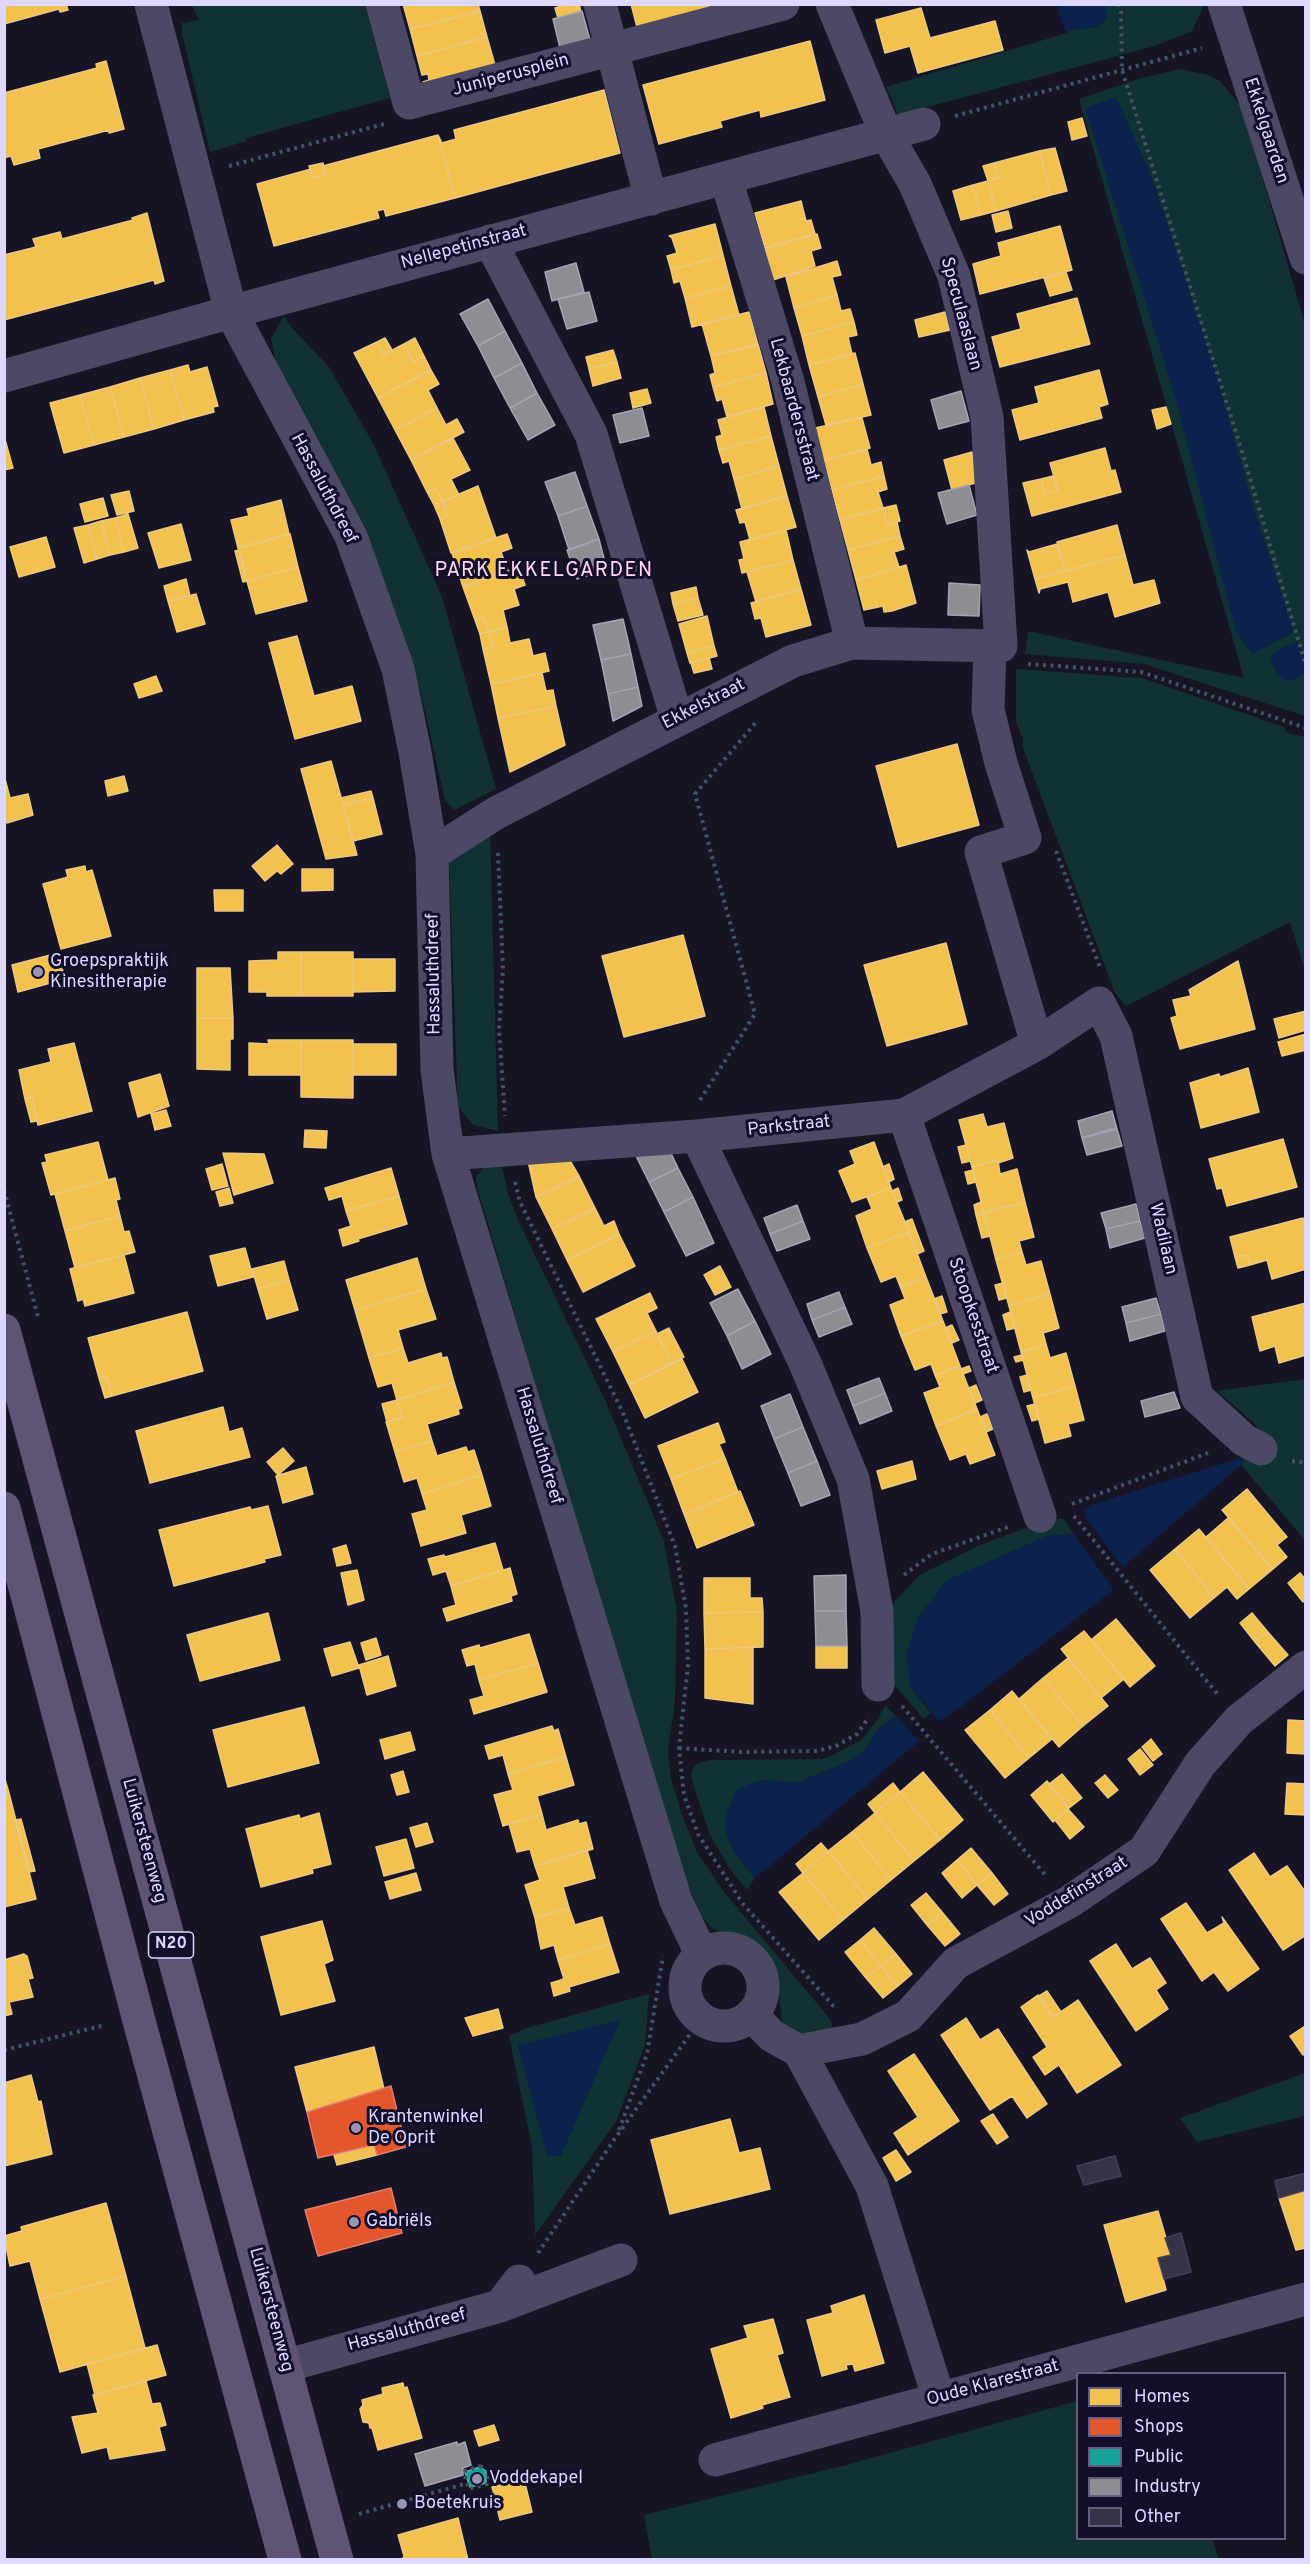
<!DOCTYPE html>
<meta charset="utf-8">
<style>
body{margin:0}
#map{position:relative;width:1310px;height:2564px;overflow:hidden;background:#171525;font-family:Overpass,sans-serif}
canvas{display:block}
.frame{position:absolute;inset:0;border:6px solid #ddd8ff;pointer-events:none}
.legend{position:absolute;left:1076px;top:2372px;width:210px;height:168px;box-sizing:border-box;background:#130f2b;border:2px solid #645f80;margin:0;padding:8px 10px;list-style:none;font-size:18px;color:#ddd8ff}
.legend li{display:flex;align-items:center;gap:12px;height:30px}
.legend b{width:30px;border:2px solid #645f80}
</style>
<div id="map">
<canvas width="1310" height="2564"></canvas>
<div class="frame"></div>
<ul class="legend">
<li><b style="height:16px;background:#f2c14e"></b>Homes</li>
<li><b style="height:16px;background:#e4572e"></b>Shops</li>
<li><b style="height:16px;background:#17a398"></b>Public</li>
<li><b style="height:16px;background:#8d8d92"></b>Industry</li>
<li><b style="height:16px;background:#363346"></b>Other</li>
</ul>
</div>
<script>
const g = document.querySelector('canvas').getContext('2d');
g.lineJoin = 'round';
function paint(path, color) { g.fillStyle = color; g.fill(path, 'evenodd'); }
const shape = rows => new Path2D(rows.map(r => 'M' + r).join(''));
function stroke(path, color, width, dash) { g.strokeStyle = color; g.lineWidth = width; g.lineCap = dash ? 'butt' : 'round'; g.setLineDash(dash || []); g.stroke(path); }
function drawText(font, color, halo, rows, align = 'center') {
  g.font = font + ' Overpass,sans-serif'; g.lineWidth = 6; g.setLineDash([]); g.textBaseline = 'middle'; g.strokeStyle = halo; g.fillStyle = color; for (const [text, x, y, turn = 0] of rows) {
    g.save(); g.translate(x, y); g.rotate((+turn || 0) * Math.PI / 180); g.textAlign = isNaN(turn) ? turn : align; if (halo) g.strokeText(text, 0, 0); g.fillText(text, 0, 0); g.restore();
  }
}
const green = shape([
 [192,5,365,5,390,98,246,138,246,141,210,152,182,33,182,23,199,20],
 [1059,5,1204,5,1192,31,1155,46,898,115,886,87,1067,33],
 [1180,69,1208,75,1220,81,1242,108,1305,324,1305,716,1144,664,1025,654,1028,631,1244,678,1079,99,1138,79],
 [284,315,291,327,329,367,374,445,442,597,496,789,454,810,445,800,421,694,366,528,276,364,271,339],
 [1016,669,1142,678,1284,727,1287,733,1305,737,1305,970,1290,922,1126,1006,1115,993,1023,748,1023,739,1016,722],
 [490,827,498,1131,473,1125,458,1107,449,863,454,851],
 [500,1157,508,1194,520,1224,605,1400,664,1541,677,1612,675,1701,668,1750,671,1778,682,1815,697,1852,724,1892,830,2019,834,2030,797,2038,782,2023,777,1973,770,1959,757,1949,713,1929,701,1916,674,1851,477,1187,476,1177,480,1172,486,1163],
 [1305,1379,1305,1540,1241,1465,1244,1461,1240,1458,1262,1434,1254,1423,1217,1391],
 [1053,1518,1064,1519,1074,1534,1046,1536,910,1687,931,1713,924,1719,891,1681,886,1637,894,1602,921,1574,980,1545],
 [885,1705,896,1716,879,1728,864,1751,848,1762,796,1783,760,1780,728,1810,726,1823,727,1836,736,1855,755,1878,747,1890,731,1871,710,1835,694,1787,691,1775,694,1766,700,1762,711,1760,822,1759,833,1755,862,1739,878,1719],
 [649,1994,645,2045,616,2122,535,2235,532,2147,509,2036,526,2028],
 [1305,2073,1305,2116,1197,2142,1180,2118],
 [1077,2401,1078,2538,1212,2539,1219,2559,652,2559,644,2515,850,2464]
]);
const water = shape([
 [1057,5,1106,5,1106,18,1099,27,1065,31],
 [1116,97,1148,168,1176,249,1217,376,1254,510,1294,632,1252,654,1236,631,1176,400,1085,108],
 [1297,641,1305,657,1305,672,1295,680,1284,681,1275,670,1270,658,1281,648],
 [1240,1458,1244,1461,1241,1465,1123,1567,1087,1520,1084,1510,1091,1505],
 [1074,1534,1114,1590,940,1722,910,1687,906,1654,918,1617,947,1580,1046,1536],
 [896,1716,919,1741,755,1878,736,1855,727,1836,726,1823,728,1810,736,1790,760,1780,796,1783,848,1762,864,1751,879,1728],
 [620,2020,561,2156,547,2156,518,2045]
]);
const homes = shape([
 [4,4,66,4,68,10,60,12,59,9,4,24,4,4],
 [403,4,478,4,480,11,410,29,403,4],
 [568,4,579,4,581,12,558,18,555,8,568,4],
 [631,4,708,4,709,8,637,27,631,4],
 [921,8,930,38,995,21,1003,50,918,73,910,46,885,53,876,20,921,8],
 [480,11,487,37,417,56,410,29,480,11],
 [487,37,495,65,424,84,423,82,429,80,428,74,422,75,417,56,487,37],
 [810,41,825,100,761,117,760,110,720,121,722,127,659,144,643,85,810,41],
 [106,61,124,129,109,133,109,130,38,149,40,158,14,165,11,156,4,158,4,93,97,68,96,64,106,61],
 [604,90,620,153,455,198,438,135,442,143,456,139,454,130,604,90],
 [1082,118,1087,136,1072,140,1068,122,1082,118],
 [438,135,455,198,386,216,384,209,377,211,379,218,274,246,257,184,311,169,313,178,325,175,323,166,438,135],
 [1055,148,1067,191,1051,195,1039,151,1055,148],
 [1039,151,1051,195,996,211,988,181,999,178,994,163,1039,151],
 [323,163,325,175,313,178,309,166,323,163],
 [994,163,999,178,988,181,983,166,994,163],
 [988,181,996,211,981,215,973,185,988,181],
 [973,185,981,215,961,220,953,191,973,185],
 [801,201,806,221,811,220,815,234,765,248,755,213,801,201],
 [1008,211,1012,228,996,232,992,215,1008,211],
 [147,213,164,281,155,284,154,280,4,320,4,255,36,247,33,239,60,232,62,239,133,220,132,218,147,213],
 [715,224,723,255,671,270,667,256,677,253,672,238,669,236,715,224],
 [1060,226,1072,270,980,294,973,264,1001,256,998,243,1060,226],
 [817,234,821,248,811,251,815,266,773,280,765,248,817,234],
 [723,255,731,286,685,298,680,281,674,283,671,270,723,255],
 [837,261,841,275,832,277,837,295,794,308,786,277,837,261],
 [1066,272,1072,290,1050,296,1044,278,1066,272],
 [731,286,739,315,692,327,685,298,731,286],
 [837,295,841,311,850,309,854,322,802,336,794,308,837,295],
 [1077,298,1090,344,1000,367,992,337,1021,329,1017,314,1077,298],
 [749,312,758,345,711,356,702,324,749,312],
 [945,312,950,330,919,337,915,320,945,312],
 [854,322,857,335,848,337,852,354,809,365,802,336,854,322],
 [385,338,392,350,383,355,377,342,385,338],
 [415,338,424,356,413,362,404,344,415,338],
 [377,342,383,355,404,344,413,362,424,356,431,370,378,398,354,353,377,342],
 [758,344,766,373,713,387,710,375,715,373,711,356,758,344],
 [613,350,617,362,589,369,586,357,613,350],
 [855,353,863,384,818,397,809,365,855,353],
 [617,362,621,378,593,386,589,369,617,362],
 [188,365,190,372,207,367,218,406,213,407,214,412,184,420,170,370,188,365],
 [170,370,184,420,154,429,140,378,170,370],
 [431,370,439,384,428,390,437,408,395,430,378,398,431,370],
 [1099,370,1108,404,1099,407,1102,418,1020,440,1012,410,1039,403,1035,387,1099,370],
 [766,373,773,404,727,417,722,399,717,401,713,387,766,373],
 [140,378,154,429,124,437,110,387,140,378],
 [863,384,871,415,826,425,818,397,863,384],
 [110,387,124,437,94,445,80,395,110,387],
 [647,389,651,403,633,408,630,393,647,389],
 [80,395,94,445,64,453,50,403,80,395],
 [764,407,771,436,719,450,716,437,722,435,718,420,764,407],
 [1166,407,1171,424,1157,429,1152,410,1166,407],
 [437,408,446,425,457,419,464,432,411,460,395,430,437,408],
 [862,418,870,448,824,461,815,428,862,418],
 [4,436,13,468,4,470,4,436],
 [771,436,779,466,734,479,729,461,723,463,719,450,771,436],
 [453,438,470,470,451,479,459,495,443,501,435,488,427,492,411,460,453,438],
 [1105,448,1111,471,1115,470,1121,492,1032,516,1023,483,1041,479,1045,494,1058,491,1050,463,1105,448],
 [867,449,871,465,881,462,884,476,832,490,824,461,867,449],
 [972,452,975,483,952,490,944,460,972,452],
 [779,466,787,496,742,509,734,479,779,466],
 [884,476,887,489,878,492,883,508,840,520,832,490,884,476],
 [1053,476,1058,491,1045,494,1041,479,1053,476],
 [478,486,496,538,451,553,440,519,448,516,443,501,478,486],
 [435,488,443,501,434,505,427,492,435,488],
 [129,491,134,511,117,515,111,495,129,491],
 [787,496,796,527,750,540,745,522,740,523,736,510,787,496],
 [103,498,108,516,85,522,80,504,103,498],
 [281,500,289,534,238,548,231,520,249,516,247,509,281,500],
 [443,501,448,516,440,519,434,505,443,501],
 [896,505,900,521,887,525,883,508,896,505],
 [883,508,887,525,897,522,900,536,848,550,840,520,883,508],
 [128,514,138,548,124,552,115,518,128,514],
 [115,518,124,552,110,555,101,521,115,518],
 [101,521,110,555,97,559,88,525,101,521],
 [181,524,191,560,159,568,148,533,181,524],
 [88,525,97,559,84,563,74,528,88,525],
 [1117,525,1125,555,1065,571,1057,542,1117,525],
 [786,530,793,560,742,573,739,560,744,559,740,542,786,530],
 [290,534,298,567,247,581,238,548,290,534],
 [507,534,512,548,501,552,508,571,463,587,452,553,507,534],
 [900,536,904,549,894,552,899,567,856,580,848,550,900,536],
 [46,537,55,567,19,577,10,547,46,537],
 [1057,544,1065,571,1035,579,1027,550,1029,552,1057,544],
 [239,550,247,581,243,582,235,551,239,550],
 [1125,555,1133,585,1154,580,1160,603,1115,617,1108,592,1073,602,1068,582,1040,589,1039,593,1035,579,1125,555],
 [793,560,801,589,756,602,747,572,793,560],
 [906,565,916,603,892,611,884,612,883,606,864,610,856,580,906,565],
 [298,567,307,601,256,614,247,581,298,567],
 [519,567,525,585,514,589,519,605,503,610,507,627,489,632,484,618,475,620,463,587,519,567],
 [186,579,190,596,168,601,164,586,186,579],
 [696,587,698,598,673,604,671,593,696,587],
 [801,589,811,625,766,637,761,618,755,619,751,603,801,589],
 [196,594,205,624,177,632,168,601,196,594],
 [698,598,703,615,678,621,673,604,698,598],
 [707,616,714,646,687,653,679,624,707,616],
 [484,618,489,632,480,634,475,620,484,618],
 [507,627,510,643,529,639,533,656,545,653,549,671,491,684,483,649,493,647,489,632,507,627],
 [489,632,493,647,483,649,480,634,489,632],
 [297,636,314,696,352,686,361,721,295,739,269,643,297,636],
 [714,646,717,656,690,663,687,653,714,646],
 [709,658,712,669,694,673,691,663,709,658],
 [542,673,546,691,553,690,556,706,498,718,491,684,542,673],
 [156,676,162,691,139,698,134,684,156,676],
 [556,706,565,745,510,772,498,718,556,706],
 [957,744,979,825,898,847,876,766,957,744],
 [331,761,357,855,326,859,301,769,331,761],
 [4,775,10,798,28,794,33,815,7,823,4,813,4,775],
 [124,776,128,791,108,796,105,781,124,776],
 [371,791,373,798,343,805,341,798,371,791],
 [373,798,382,834,353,841,343,805,373,798],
 [277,845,293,864,281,874,277,871,265,881,252,866,277,845],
 [85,866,86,872,92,870,111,936,61,949,43,884,68,877,66,870,85,866],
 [302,869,333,869,333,890,302,891,302,869],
 [214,890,243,890,243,911,215,911,214,890],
 [683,935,705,1016,624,1037,602,956,683,935],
 [946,943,967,1024,887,1046,864,965,946,943],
 [278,952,301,952,301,996,267,996,267,992,249,992,249,961,278,960,278,952],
 [301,952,353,952,353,996,301,996,301,952],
 [58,953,65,979,18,992,12,965,58,953],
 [353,959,395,959,395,991,353,992,353,959],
 [1238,961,1255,1029,1180,1049,1171,1018,1177,1016,1173,1000,1191,996,1189,990,1238,961],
 [197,968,230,968,233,1018,197,1018,197,968],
 [1306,1011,1306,1030,1279,1038,1274,1019,1306,1011],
 [197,1018,233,1018,233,1039,230,1039,230,1070,197,1069,197,1018],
 [1306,1034,1306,1050,1282,1056,1278,1042,1306,1034],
 [268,1040,301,1040,301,1075,249,1075,249,1043,269,1044,268,1040],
 [301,1040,353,1040,353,1098,301,1097,301,1040],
 [74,1043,92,1111,38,1125,32,1097,25,1099,19,1070,51,1062,48,1049,74,1043],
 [353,1044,396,1044,396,1075,353,1075,353,1044],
 [1248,1068,1259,1112,1201,1128,1190,1083,1219,1074,1220,1077,1248,1068],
 [160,1074,169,1106,138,1117,129,1083,160,1074],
 [32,1097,37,1121,31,1122,25,1099,32,1097],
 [166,1110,171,1126,155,1130,151,1114,166,1110],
 [983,1114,987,1127,1004,1123,1013,1158,998,1163,998,1160,972,1167,959,1120,983,1114],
 [305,1130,327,1131,326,1148,304,1147,305,1130],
 [1283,1139,1297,1187,1227,1206,1222,1188,1217,1189,1209,1159,1283,1139],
 [98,1142,108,1180,51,1195,42,1163,47,1162,45,1155,98,1142],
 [874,1142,891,1188,852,1202,839,1171,855,1164,850,1151,874,1142],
 [966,1145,970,1161,962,1163,958,1147,966,1145],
 [223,1153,264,1154,273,1183,234,1195,223,1153],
 [569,1159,579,1176,536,1197,528,1161,569,1159],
 [998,1160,1000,1174,1017,1169,1025,1202,984,1213,972,1167,998,1160],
 [222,1164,228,1186,212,1190,206,1169,222,1164],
 [889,1164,894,1179,889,1182,883,1167,889,1164],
 [391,1168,399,1196,346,1211,342,1196,329,1200,325,1188,391,1168],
 [973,1170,976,1182,968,1184,965,1172,973,1170],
 [579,1176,595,1208,552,1229,536,1197,579,1176],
 [115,1178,120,1199,116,1200,120,1216,65,1231,55,1194,115,1178],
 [229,1188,233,1203,220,1206,216,1192,229,1188],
 [891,1188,909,1232,867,1248,856,1216,872,1209,867,1197,891,1188],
 [898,1188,902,1200,897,1202,892,1191,898,1188],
 [399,1196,407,1224,358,1239,359,1241,343,1246,339,1230,351,1226,346,1211,399,1196],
 [981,1202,984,1213,976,1215,974,1205,981,1202],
 [1025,1202,1034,1237,1019,1241,1022,1252,996,1260,984,1213,1025,1202],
 [595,1208,604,1226,614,1221,619,1234,567,1260,552,1229,595,1208],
 [984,1213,990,1236,982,1238,976,1215,984,1213],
 [120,1216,124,1232,129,1231,135,1252,75,1268,65,1231,120,1216],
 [1303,1218,1306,1227,1306,1269,1272,1279,1267,1260,1250,1265,1247,1255,1235,1257,1230,1237,1303,1218],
 [912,1219,916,1230,909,1232,904,1222,912,1219],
 [916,1230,924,1251,917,1254,909,1232,916,1230],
 [909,1232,926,1277,900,1286,896,1276,881,1282,867,1248,909,1232],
 [619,1234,635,1266,583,1292,567,1260,619,1234],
 [245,1248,253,1277,218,1286,210,1256,245,1248],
 [1022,1252,1026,1265,1041,1261,1050,1294,1009,1306,996,1260,1022,1252],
 [124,1255,134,1293,85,1306,83,1299,78,1301,70,1269,124,1255],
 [1247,1255,1250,1265,1238,1268,1235,1257,1247,1255],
 [417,1258,426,1289,355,1310,346,1280,417,1258],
 [284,1261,289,1280,258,1289,252,1269,284,1261],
 [720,1266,731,1287,715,1295,704,1275,720,1266],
 [926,1277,943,1321,901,1336,890,1305,905,1299,900,1286,926,1277],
 [289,1280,298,1310,267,1319,258,1289,289,1280],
 [1003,1283,1007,1298,999,1300,995,1285,1003,1283],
 [426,1289,436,1319,398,1330,403,1348,369,1358,355,1310,426,1289],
 [650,1293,657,1308,647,1313,656,1331,613,1352,596,1319,650,1293],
 [1050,1294,1059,1328,1043,1333,1046,1344,1021,1352,1009,1306,1050,1294],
 [942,1296,947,1312,940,1314,934,1299,942,1296],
 [1306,1303,1306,1355,1279,1363,1275,1346,1260,1351,1252,1317,1306,1303],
 [187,1312,203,1371,112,1396,106,1376,99,1378,88,1338,187,1312],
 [1010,1312,1015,1328,1007,1330,1003,1315,1010,1312],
 [943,1321,960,1366,935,1375,931,1364,915,1370,901,1336,943,1321],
 [952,1325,959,1340,952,1343,945,1328,952,1325],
 [669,1328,684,1357,671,1363,657,1334,669,1328],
 [656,1331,671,1363,629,1385,613,1352,656,1331],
 [1046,1344,1050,1358,1066,1353,1075,1386,1033,1398,1021,1352,1046,1344],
 [403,1348,408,1363,441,1353,442,1358,447,1357,454,1382,397,1400,392,1383,378,1387,369,1358,403,1348],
 [1022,1355,1023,1360,1016,1362,1014,1357,1022,1355],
 [682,1359,698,1392,645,1418,629,1385,682,1359],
 [960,1366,977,1409,936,1426,924,1393,940,1387,935,1375,960,1366],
 [969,1366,971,1371,963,1374,961,1369,969,1366],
 [1027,1375,1031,1390,1024,1392,1020,1377,1027,1375],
 [106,1376,112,1396,105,1398,99,1378,106,1376],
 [454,1382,462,1408,458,1409,459,1414,427,1424,432,1441,395,1452,386,1422,403,1417,397,1400,454,1382],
 [976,1385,982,1400,975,1403,969,1388,976,1385],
 [1075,1386,1084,1420,1068,1424,1071,1436,1045,1443,1033,1398,1075,1386],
 [397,1400,403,1417,387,1422,382,1404,397,1400],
 [1035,1404,1039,1419,1032,1421,1027,1406,1035,1404],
 [223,1407,229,1432,242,1428,250,1457,150,1483,136,1431,223,1407],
 [977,1409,995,1455,970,1464,966,1454,950,1460,936,1426,977,1409],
 [987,1414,993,1429,986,1432,980,1417,987,1414],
 [718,1423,725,1442,719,1444,725,1458,671,1479,658,1446,718,1423],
 [432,1441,437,1456,466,1447,468,1452,474,1450,482,1475,422,1494,417,1478,404,1482,395,1452,432,1441],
 [283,1448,294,1461,278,1475,267,1462,283,1448],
 [725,1458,738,1492,684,1514,671,1479,725,1458],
 [912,1461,916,1479,882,1489,877,1471,912,1461],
 [306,1467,313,1494,283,1503,276,1476,306,1467],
 [482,1475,491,1506,461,1515,466,1533,421,1546,412,1514,427,1510,422,1494,482,1475],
 [1247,1489,1287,1537,1277,1545,1287,1557,1273,1569,1222,1510,1247,1489],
 [740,1491,754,1525,697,1548,684,1514,740,1491],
 [268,1506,281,1555,264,1559,265,1562,174,1586,159,1530,250,1507,251,1510,268,1506],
 [1228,1518,1273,1569,1249,1589,1206,1537,1228,1518],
 [1199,1529,1249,1589,1237,1599,1227,1587,1214,1598,1175,1549,1199,1529],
 [495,1543,503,1570,451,1586,446,1571,433,1575,428,1559,444,1555,445,1557,495,1543],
 [346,1545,351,1563,337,1566,333,1549,346,1545],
 [1175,1549,1214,1598,1190,1618,1150,1570,1175,1549],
 [510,1568,517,1594,511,1596,512,1601,447,1621,443,1609,456,1605,451,1586,510,1568],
 [357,1570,364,1600,348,1605,341,1573,357,1570],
 [1300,1573,1306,1580,1306,1600,1303,1602,1288,1583,1300,1573],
 [704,1578,750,1578,750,1598,762,1598,763,1612,704,1613,704,1578],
 [763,1612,763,1647,705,1649,704,1613,763,1612],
 [268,1613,280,1660,200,1681,187,1635,268,1613],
 [1252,1613,1267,1631,1255,1642,1240,1623,1252,1613],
 [1116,1619,1155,1666,1130,1687,1091,1640,1116,1619],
 [1084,1631,1124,1679,1101,1698,1061,1649,1084,1631],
 [1267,1631,1288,1655,1275,1666,1255,1642,1267,1631],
 [529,1634,538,1663,479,1680,475,1664,467,1666,462,1650,479,1645,480,1648,529,1634],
 [376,1638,381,1655,366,1660,361,1643,376,1638],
 [350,1642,359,1668,332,1676,324,1649,350,1642],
 [816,1646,847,1646,847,1668,816,1668,816,1646],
 [753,1647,753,1704,705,1698,705,1649,753,1647],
 [388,1656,396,1686,367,1695,359,1665,388,1656],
 [1068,1658,1108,1706,1083,1726,1043,1678,1068,1658],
 [538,1663,547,1692,474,1714,470,1700,484,1696,479,1680,538,1663],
 [1043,1678,1083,1726,1059,1747,1019,1699,1043,1678],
 [1012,1691,1052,1739,1029,1758,990,1710,1012,1691],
 [304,1707,319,1763,228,1787,213,1730,304,1707],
 [990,1710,1029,1758,1005,1778,965,1730,990,1710],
 [1288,1720,1306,1721,1306,1754,1287,1753,1288,1720],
 [552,1726,554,1731,558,1729,566,1757,508,1774,503,1755,489,1759,485,1746,552,1726],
 [410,1732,415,1750,385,1759,380,1740,410,1732],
 [1151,1739,1162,1754,1153,1761,1142,1747,1151,1739],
 [1140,1749,1153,1765,1140,1775,1128,1759,1140,1749],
 [566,1757,574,1785,537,1796,542,1814,503,1826,494,1795,513,1790,508,1774,566,1757],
 [403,1771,409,1792,397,1795,391,1775,403,1771],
 [923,1772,963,1820,940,1840,900,1792,923,1772],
 [1062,1774,1082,1798,1069,1808,1049,1784,1062,1774],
 [1105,1775,1118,1790,1108,1798,1095,1783,1105,1775],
 [4,1776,9,1793,4,1794,4,1776],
 [1047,1781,1069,1808,1053,1822,1031,1795,1047,1781],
 [893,1783,900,1792,875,1813,868,1804,893,1783],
 [1287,1783,1306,1784,1306,1815,1285,1814,1287,1783],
 [900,1792,940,1840,914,1861,875,1813,900,1792],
 [9,1793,36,1899,4,1907,4,1794,9,1793],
 [1068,1809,1084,1827,1070,1839,1055,1820,1068,1809],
 [319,1813,331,1864,312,1869,313,1873,261,1887,246,1829,299,1815,300,1819,319,1813],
 [875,1813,914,1861,891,1880,852,1832,875,1813],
 [542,1814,546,1830,578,1820,579,1824,586,1822,593,1849,535,1866,530,1849,517,1852,509,1824,542,1814],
 [21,1819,35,1871,29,1872,15,1820,21,1819],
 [427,1823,433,1842,416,1847,410,1828,427,1823],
 [852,1832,891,1880,868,1899,828,1851,852,1832],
 [406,1839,414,1868,384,1876,376,1847,406,1839],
 [821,1843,828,1851,803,1873,796,1864,821,1843],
 [971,1848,992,1873,977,1885,957,1860,971,1848],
 [587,1850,595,1878,563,1887,569,1908,535,1918,525,1885,540,1880,535,1866,587,1850],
 [828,1851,868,1899,843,1920,803,1873,828,1851],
 [1254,1853,1270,1877,1287,1866,1306,1893,1306,1935,1283,1950,1229,1870,1254,1853],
 [957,1860,977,1885,962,1898,942,1873,957,1860],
 [416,1873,421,1890,390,1899,385,1882,416,1873],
 [803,1873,843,1920,819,1940,779,1892,803,1873],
 [992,1873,1008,1894,994,1905,977,1885,992,1873],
 [926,1893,942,1912,927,1925,911,1905,926,1893],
 [1186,1903,1207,1933,1224,1923,1222,1917,1259,1969,1228,1991,1214,1972,1202,1981,1161,1919,1186,1903],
 [569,1908,575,1925,602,1917,610,1944,558,1960,554,1945,541,1949,535,1918,569,1908],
 [942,1912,960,1934,945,1946,927,1925,942,1912],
 [322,1921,333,1960,324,1964,335,2001,281,2015,261,1937,322,1921],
 [874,1928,896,1954,881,1966,860,1940,874,1928],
 [860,1940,881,1966,866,1978,845,1952,860,1940],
 [610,1944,619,1972,569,1987,570,1991,554,1996,551,1983,564,1979,558,1960,610,1944],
 [1116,1944,1132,1969,1150,1958,1166,1983,1156,1990,1168,2009,1136,2031,1090,1961,1116,1944],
 [24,1954,27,1956,33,1978,28,1979,33,1997,9,2002,12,2014,4,2016,4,1960,24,1954],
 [896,1954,912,1974,898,1986,881,1966,896,1954],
 [881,1966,898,1986,883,1998,866,1978,881,1966],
 [1047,1991,1061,2012,1053,2017,1039,1996,1047,1991],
 [1038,1995,1053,2017,1078,2000,1121,2065,1077,2093,1059,2065,1045,2075,1033,2057,1047,2047,1021,2007,1038,1995],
 [498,2009,503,2028,473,2036,465,2018,498,2009],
 [966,2018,980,2040,998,2029,1047,2104,1027,2118,1012,2096,990,2110,941,2035,966,2018],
 [1305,2026,1306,2053,1303,2055,1290,2036,1305,2026],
 [374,2047,384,2089,307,2112,295,2067,374,2047],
 [914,2054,959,2121,908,2155,894,2133,918,2117,888,2071,914,2054],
 [31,2075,38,2102,41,2101,52,2154,4,2166,4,2083,31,2075],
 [993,2114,1008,2137,997,2144,981,2121,993,2114],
 [730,2119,739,2153,760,2148,770,2189,670,2214,651,2140,730,2119],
 [374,2145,377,2155,337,2165,334,2155,374,2145],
 [896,2150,911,2172,896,2181,883,2158,896,2150],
 [1306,2190,1306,2248,1296,2250,1279,2198,1306,2190],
 [106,2203,126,2276,40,2299,30,2261,10,2266,4,2236,22,2231,21,2227,106,2203],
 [1158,2211,1171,2255,1158,2258,1166,2290,1126,2302,1104,2225,1158,2211],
 [126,2276,145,2348,60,2372,40,2299,126,2276],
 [864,2295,884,2363,855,2371,853,2364,846,2365,847,2369,822,2376,807,2320,833,2313,831,2306,864,2295],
 [773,2319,783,2353,777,2355,790,2397,762,2405,763,2408,731,2418,711,2349,748,2338,744,2326,773,2319],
 [157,2345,166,2375,95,2395,87,2364,157,2345],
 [146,2381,152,2404,160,2403,166,2425,159,2427,165,2450,110,2459,107,2447,82,2453,72,2417,98,2413,93,2395,146,2381],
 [403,2383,404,2388,407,2387,422,2438,378,2450,372,2428,370,2428,369,2423,363,2422,360,2409,363,2405,362,2400,383,2394,382,2388,403,2383],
 [494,2425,499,2440,479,2446,474,2431,494,2425],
 [524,2479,532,2512,500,2520,492,2487,524,2479],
 [458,2518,468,2560,402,2560,404,2556,398,2535,458,2518]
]);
const shops = shape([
 [391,2086,406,2147,377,2155,374,2145,318,2158,307,2112,391,2086],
 [391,2188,402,2233,318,2256,305,2210,391,2188]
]);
const public = shape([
 [480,2467,486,2471,486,2483,470,2487,465,2472,480,2467]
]);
const industry = shape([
 [582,11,590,40,560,48,553,19,582,11],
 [576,263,584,292,552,301,545,272,576,263],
 [589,292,597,321,567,329,558,299,589,292],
 [488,299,505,331,478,346,460,314,488,299],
 [505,331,522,363,494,378,478,346,505,331],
 [522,363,537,393,510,408,494,378,522,363],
 [961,391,969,421,939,429,931,400,961,391],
 [537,393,555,425,528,440,510,408,537,393],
 [642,408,649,436,620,443,613,415,642,408],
 [575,472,587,506,558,516,545,482,575,472],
 [969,485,977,515,947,524,938,493,969,485],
 [587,506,599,539,569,550,558,516,587,506],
 [599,539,607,570,577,579,567,550,599,539],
 [949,583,980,585,979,616,948,615,949,583],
 [623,619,631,654,601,660,593,625,623,619],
 [631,654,638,687,608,694,601,660,631,654],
 [638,687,642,706,613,721,608,694,638,687],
 [1112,1111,1117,1129,1082,1138,1078,1121,1112,1111],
 [1112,1129,1117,1129,1122,1146,1087,1155,1082,1138,1112,1129],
 [670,1151,678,1168,649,1182,635,1154,670,1151],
 [678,1168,693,1197,664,1212,649,1182,678,1168],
 [693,1197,714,1243,686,1256,664,1212,693,1197],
 [1136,1204,1140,1221,1106,1229,1101,1213,1136,1204],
 [797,1205,803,1221,770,1234,764,1218,797,1205],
 [803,1221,810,1239,777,1251,770,1234,803,1221],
 [1140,1221,1145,1238,1110,1248,1106,1229,1140,1221],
 [738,1289,755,1321,727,1336,710,1303,738,1289],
 [839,1292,845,1307,812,1320,807,1304,839,1292],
 [1156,1298,1161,1314,1126,1323,1122,1307,1156,1298],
 [845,1307,852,1324,819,1337,812,1320,845,1307],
 [1161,1314,1165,1331,1130,1341,1126,1323,1161,1314],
 [755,1321,771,1354,742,1369,727,1336,755,1321],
 [879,1378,885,1393,853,1406,847,1390,879,1378],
 [1174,1392,1180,1408,1145,1417,1141,1401,1174,1392],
 [885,1393,892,1411,860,1424,853,1406,885,1393],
 [790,1394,803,1427,774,1439,761,1406,790,1394],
 [803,1427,817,1461,788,1473,774,1439,803,1427],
 [817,1461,830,1495,801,1506,788,1473,817,1461],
 [846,1575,846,1611,815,1611,814,1576,846,1575],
 [815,1611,846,1611,847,1646,816,1646,815,1611],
 [457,2442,457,2445,465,2442,471,2465,463,2468,463,2475,425,2486,415,2454,457,2442]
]);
const building = shape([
 [1115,2156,1121,2176,1084,2185,1077,2166,1115,2156],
 [1306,2173,1306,2190,1279,2198,1275,2181,1306,2173],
 [1181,2233,1191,2272,1164,2279,1158,2258,1171,2255,1165,2238,1181,2233]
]);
const path = shape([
 [1118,4,1121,12,1122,70,1244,458,1306,666],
 [955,116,1202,48],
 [229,166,384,124],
 [1028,664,1141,672,1306,728],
 [1056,851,1101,970],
 [498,853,503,969,499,1030,505,1116],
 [700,1100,755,1014,695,794,758,720],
 [515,1182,520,1202,623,1413,675,1546,686,1609,688,1665,679,1748,684,1795,698,1834,743,1904,836,2009],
 [4,1190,38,1317],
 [1292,1461,1306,1463],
 [1072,1504,1208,1453],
 [1074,1516,1218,1695],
 [904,1575,932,1554,1008,1527],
 [902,1706,1047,1877],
 [679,1748,741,1752,817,1751,836,1746,857,1734,869,1717],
 [4,2050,105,2025],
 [619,2130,647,2054,663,1956],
 [538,2253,616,2137,701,2019],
 [480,2466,488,2470,489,2475,487,2484,469,2489,464,2473,465,2471,480,2466],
 [359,2514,468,2483]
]);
const minor = shape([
 [151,4,231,312,351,536,398,669,415,752,432,854,437,1070,448,1154,676,1901,702,1955],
 [382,4,409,103,783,4],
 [600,4,651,199],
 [1224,4,1306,258],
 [726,179,787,378,852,643],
 [490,241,591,434,677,719],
 [4,376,231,312,924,124],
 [990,646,988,710,1001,763,1025,838,981,852,1037,1044],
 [432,854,496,813,793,661,852,643,1001,646,987,417,954,276,915,184,886,134,832,4],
 [904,1115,1040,1516],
 [697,1136,805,1363,853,1479,877,1611,878,1685],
 [448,1154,697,1136,904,1115,1037,1044,1099,1003,1116,1036,1197,1397,1244,1440,1261,1449],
 '685 1987a39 39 0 1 1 78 0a39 39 0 1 1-78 0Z',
 [752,2015,772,2036,799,2051,862,2039,908,2016,956,1963,1069,1902,1144,1851,1200,1764,1239,1720,1306,1667],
 [799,2051,872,2186,939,2399],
 [500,2306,621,2260],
 [285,2366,500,2306,519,2281],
 [715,2460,1306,2299]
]);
const major = shape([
 [4,1330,337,2560],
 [4,1508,138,2017,285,2560]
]);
const markers = [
 [38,972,6,"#9894b3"],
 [356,2128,6,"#9894b3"],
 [354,2222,6,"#9894b3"],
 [477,2479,6,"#9894b3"],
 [402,2504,6,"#9894b3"]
];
const shields = [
 [171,1945,45]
];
const shieldNames = [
 ["N20",171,1945]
];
const streetNames = [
 ["Juniperusplein",511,76,-15],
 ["Ekkelgaarden",1265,131,72],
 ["Nellepetinstraat",464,248,-15],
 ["Speculaaslaan",960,314,75],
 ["Lekbaardersstraat",793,410,75],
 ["Hassaluthdreef",323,489,62],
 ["Ekkelstraat",704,705,-27],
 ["Hassaluthdreef",435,974,-91],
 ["Parkstraat",789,1127,-6],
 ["Wadilaan",1162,1239,77],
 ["Stoopkesstraat",972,1316,71],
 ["Hassaluthdreef",538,1446,73],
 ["Luikersteenweg",143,1841,75],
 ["Voddefinstraat",1077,1893,-32],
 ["Luikersteenweg",270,2310,75],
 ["Hassaluthdreef",407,2331,-15],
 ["Oude Klarestraat",993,2384,-15]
];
const poiNames = [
 ["Groepspraktijk",50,962],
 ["Kinesitherapie",50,983],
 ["Krantenwinkel",368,2118],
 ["De Oprit",368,2139],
 ["Gabriëls",366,2222],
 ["Voddekapel",489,2479],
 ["Boetekruis",414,2504]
];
const neighbourhoodNames = [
 ["PARK EKKELGARDEN",544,572]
];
paint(green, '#123132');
paint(water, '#0a224c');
paint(homes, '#f2c14e');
stroke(homes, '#ecc883', 1.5);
paint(shops, '#e4572e');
stroke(shops, '#e27e6d', 1.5);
paint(public, '#17a398');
stroke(public, '#52b3b7', 1.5);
paint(industry, '#8d8d92');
stroke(industry, '#a5a4b3', 1.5);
paint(building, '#363346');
stroke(building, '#444058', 1.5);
stroke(path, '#445364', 4, [3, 4.5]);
stroke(minor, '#4b4966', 33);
stroke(major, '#5f5476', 33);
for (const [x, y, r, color] of markers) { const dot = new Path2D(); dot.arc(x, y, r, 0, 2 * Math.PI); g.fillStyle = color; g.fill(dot); stroke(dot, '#130f2b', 2); }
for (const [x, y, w] of shields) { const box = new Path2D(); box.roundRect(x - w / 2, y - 13, w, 26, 4.5); g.fillStyle = '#130f2b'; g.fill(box); stroke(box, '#ddd8ff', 1.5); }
drawText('bold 16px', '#ddd8ff', null, shieldNames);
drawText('18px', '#ddd8ff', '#130f2b', streetNames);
drawText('18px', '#ddd8ff', '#130f2b', poiNames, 'left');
g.letterSpacing = '1.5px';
drawText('20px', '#ffdaf2', '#130f2b', neighbourhoodNames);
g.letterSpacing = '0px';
</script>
